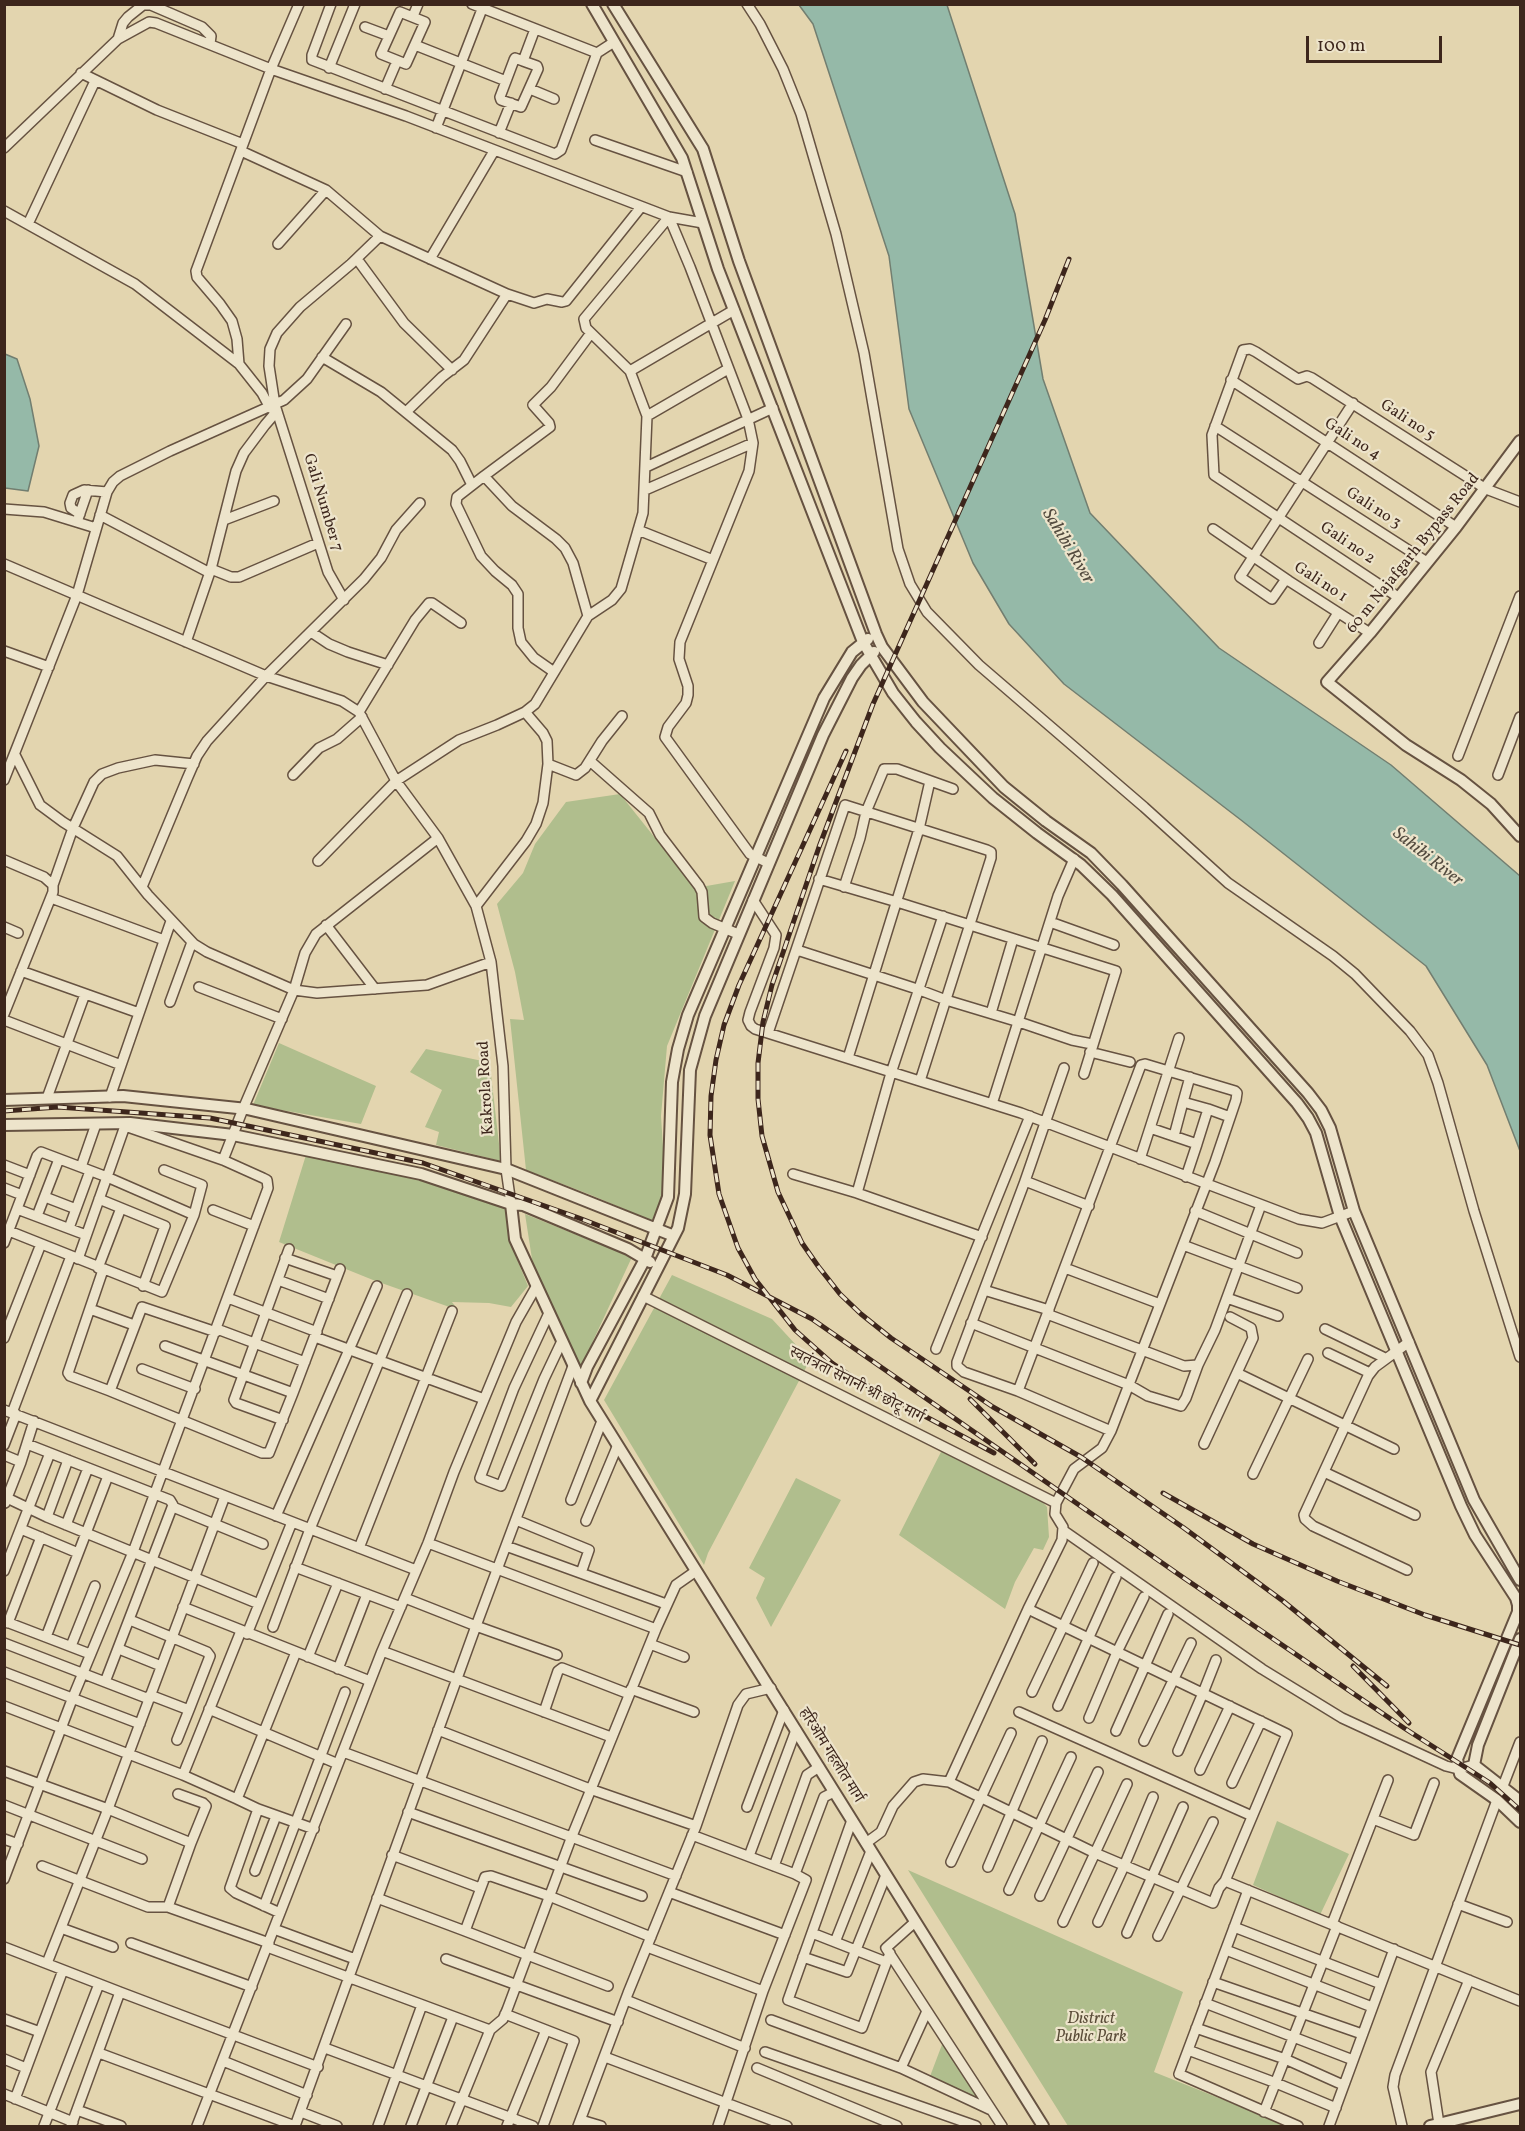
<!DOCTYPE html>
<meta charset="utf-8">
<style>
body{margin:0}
#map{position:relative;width:1525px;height:2131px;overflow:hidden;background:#e3d5af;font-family:Vollkorn,serif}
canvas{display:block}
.frame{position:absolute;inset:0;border:6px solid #3d261c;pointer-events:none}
.scale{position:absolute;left:1306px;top:36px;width:136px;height:27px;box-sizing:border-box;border:3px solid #3d261c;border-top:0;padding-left:8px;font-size:18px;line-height:21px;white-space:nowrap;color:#3d261c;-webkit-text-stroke:4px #ede4cb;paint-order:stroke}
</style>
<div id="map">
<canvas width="1525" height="2131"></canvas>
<div class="frame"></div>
<div class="scale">100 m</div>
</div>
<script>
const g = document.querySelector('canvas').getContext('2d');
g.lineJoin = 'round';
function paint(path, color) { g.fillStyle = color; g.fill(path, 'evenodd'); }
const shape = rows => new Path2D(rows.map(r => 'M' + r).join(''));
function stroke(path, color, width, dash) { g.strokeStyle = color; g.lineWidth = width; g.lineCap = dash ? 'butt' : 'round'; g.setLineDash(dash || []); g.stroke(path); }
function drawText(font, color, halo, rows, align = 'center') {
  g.font = font + ' Vollkorn,"Noto Serif Devanagari",serif'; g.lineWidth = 4.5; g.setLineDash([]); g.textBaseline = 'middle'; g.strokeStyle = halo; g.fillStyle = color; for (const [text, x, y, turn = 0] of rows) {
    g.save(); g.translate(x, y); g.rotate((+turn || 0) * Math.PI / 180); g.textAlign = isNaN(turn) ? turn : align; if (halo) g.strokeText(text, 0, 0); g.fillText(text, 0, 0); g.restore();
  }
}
const green = shape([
 [620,794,695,888,735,881,667,1046,661,1116,664,1163,661,1199,652,1221,591,1195,526,1170,510,1019,524,1020,515,972,497,904,523,873,535,844,566,802],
 [279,1043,376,1086,361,1124,253,1105],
 [426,1049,487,1062,490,1066,501,1161,436,1145,439,1132,425,1127,442,1090,410,1072],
 [306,1155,427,1180,506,1206,512,1247,528,1286,511,1307,489,1303,452,1302,458,1310,373,1280,279,1242],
 [525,1214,632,1257,580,1369,534,1272],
 [672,1275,772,1319,810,1360,708,1553,704,1565,604,1400],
 [943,1448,1038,1497,1047,1507,1049,1537,1043,1550,1034,1548,1015,1582,1005,1609,899,1535],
 [796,1478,841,1500,771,1627,756,1598,765,1578,749,1568],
 [1277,1821,1349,1854,1320,1915,1253,1885],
 [908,1870,1183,1992,1154,2072,1289,2126,1068,2126],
 [943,2042,985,2105,929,2079]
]);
const water = shape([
 [799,5,947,5,1015,214,1043,379,1090,513,1219,648,1391,765,1520,876,1520,1151,1487,1065,1426,966,1241,820,1064,684,1009,624,973,563,909,409,889,256,813,24,799,5],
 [5,354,17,359,30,399,39,446,28,491,5,488,5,354]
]);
const minor = shape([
 [331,4,312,55,312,60,555,154,561,150,597,53,614,42],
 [472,4,597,53],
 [747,4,760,24,783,69,801,114,836,234,864,353,898,549,910,584,927,612,979,665,1144,807,1228,883,1333,956,1355,974,1410,1031,1428,1055,1438,1083,1474,1211,1520,1357],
 [400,12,425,22,406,64,381,54,400,12],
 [413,16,418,4],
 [365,27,389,36],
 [118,39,123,23,128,17,143,5,151,5,202,27,211,36,210,44],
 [415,45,506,81],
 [523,61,515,58,514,60,500,97,501,100,521,107,538,69,537,66,523,61,535,29],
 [329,68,355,4],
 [81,73,157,110,243,144],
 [385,89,397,61],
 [530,89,554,99],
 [436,128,484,4],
 [499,133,511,103],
 [595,140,687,172],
 [4,148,118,39,149,22,156,23,271,69,406,116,669,217,690,267,748,419,753,443,749,471,680,642,679,659,688,686,688,695,686,703,668,727,665,737,750,854,768,863],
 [241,151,326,190,380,236,351,264,300,307,277,333,270,349,269,366,275,405,328,572,344,600],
 [4,211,135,284,239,364],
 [28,224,95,81],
 [380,236,507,294,464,360,442,377,406,412],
 [278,244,326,190],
 [357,259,404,323,452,370],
 [430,259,494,151],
 [507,294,534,303,547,299,562,302,566,301,641,207],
 [322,357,381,392,452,450,460,461,472,485],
 [630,371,734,310],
 [1231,380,1456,527],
 [270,408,262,393,239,364,237,339,232,321,220,304,197,277,196,271,271,69,299,4],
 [647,416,728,369],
 [1215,426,1427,562],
 [646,467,773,408],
 [484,476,550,427,549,423,533,405,551,387,591,333],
 [645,490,753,443],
 [4,509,44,512,96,528],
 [80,514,71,508,70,503,73,495,84,490,107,492],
 [100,515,210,573],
 [78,519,88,490],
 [224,520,274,501],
 [1213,529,1289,581,1370,633],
 [638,530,713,560],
 [4,564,266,676,342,701,359,712,396,781,438,838,476,906,491,962,503,1066,506,1169,511,1204],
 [211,569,231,577,239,577,318,543],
 [1286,579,1272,599,1240,577,1353,403],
 [1398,597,1214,475,1212,435,1243,350,1250,349,1256,352,1298,379,1307,376,1312,378,1486,489,1520,502],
 [311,632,329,644,348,652,388,665],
 [186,642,211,569,236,471,244,453,265,425,277,411],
 [1319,643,1338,613],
 [4,651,49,667],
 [554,672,534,658,521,642,518,628,518,594,512,585,495,571,481,556,456,504,457,497,484,476,512,506,556,539,565,548,573,563,588,616],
 [359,712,415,620,429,603,432,603,461,623],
 [525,712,543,733,547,741,548,764,576,775,585,768,602,741,622,716],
 [15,755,40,805,63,822,117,856,148,895,194,944,207,952,294,990,317,993,427,985,491,962],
 [1458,756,1520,596],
 [590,761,649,813,660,835,699,886,702,892,704,917,712,923,738,934],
 [293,775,319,748,337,739,362,717],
 [1498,775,1520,717],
 [4,780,77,595,107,492,113,482,120,476,170,451,284,400,307,379,346,324],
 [4,860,44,877,53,885,53,892,4,1014],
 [318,861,396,781,459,740,497,725,525,712,535,704,588,616,612,600,621,589,643,513,647,416,630,371,586,328,584,319,669,217,703,223],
 [819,879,897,902,1116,971,1084,1074],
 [53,885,73,828,94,782,102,774,118,768,155,760,194,764],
 [142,887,187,779,197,756,207,741,266,676,364,579,381,558,396,530,420,503],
 [844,887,860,838,866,812,884,769,897,769,953,789],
 [51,898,164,940],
 [753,900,776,935,774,948,750,1012,748,1020,751,1026,755,1029,1021,1113,1299,1219,1322,1223,1354,1211],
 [476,906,526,841,536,824,543,803,548,764],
 [1050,922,1114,945],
 [326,925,375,989],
 [4,927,18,933],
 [797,950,917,989,946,1000,1019,1022,1072,1040,1092,1044],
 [21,971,139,1013],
 [199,987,282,1019],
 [170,1002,192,942],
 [991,1013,1013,939],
 [4,1020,121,1065],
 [768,1033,845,805,987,850,991,852,991,858,920,1081],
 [1090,1052,1130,1062],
 [848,1058,919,829,930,781],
 [110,1097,171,921],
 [47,1098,85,994],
 [1183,1102,1190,1077],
 [992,1104,1058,896,1074,859],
 [125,1126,223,1160],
 [1150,1128,1197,1144,1208,1109,1230,1117],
 [1174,1136,1183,1102,1208,1109],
 [1140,1159,1179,1038],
 [4,1165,30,1175],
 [81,1167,96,1124],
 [793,1174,857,1193,982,1237],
 [1186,1177,1197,1144],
 [1025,1181,1089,1206],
 [4,1188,22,1195],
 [857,1193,891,1073,943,916],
 [45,1197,76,1209],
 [99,1199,165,1226,143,1286],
 [17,1209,86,1235],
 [213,1210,254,1226],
 [1195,1211,1297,1253],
 [37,1216,59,1159],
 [69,1228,90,1171],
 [4,1229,162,1292,194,1215,202,1185,164,1170],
 [4,1243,37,1156,41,1152,107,1177,194,1215],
 [1183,1245,1297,1288],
 [285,1258,337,1276],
 [78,1259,126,1123],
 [98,1268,121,1208],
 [1065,1268,1160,1304],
 [103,1270,68,1373,70,1376,110,1391],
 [278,1280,329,1299],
 [984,1290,1049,1310],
 [643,1296,1056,1503],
 [228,1298,317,1332],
 [1227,1298,1278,1316],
 [90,1309,134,1325],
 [549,1313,514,1388,480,1478,501,1486,544,1379,562,1341],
 [1047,1314,1184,1366,1198,1365],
 [971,1323,1129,1385,1148,1396,1181,1406,1186,1398,1198,1365,1215,1330,1261,1205],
 [217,1329,305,1362],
 [1325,1329,1385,1358],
 [216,1332,142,1307,110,1391,262,1453,269,1453,293,1393,340,1269],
 [315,1337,484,1399],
 [4,1338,41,1244],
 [165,1346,293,1393],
 [936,1349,1030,1116],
 [1328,1353,1370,1373],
 [142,1369,195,1389],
 [1237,1373,1394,1449],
 [1018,1391,964,1372,957,1366,957,1362,1025,1181,1064,1068],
 [4,1410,416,1570],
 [12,1413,71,1256],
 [283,1420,236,1403,234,1400,289,1249],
 [1204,1444,1253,1338,1251,1328,1230,1317],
 [4,1445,16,1414],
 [4,1455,21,1462],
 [1324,1472,1415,1515],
 [1253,1474,1308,1359],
 [225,1496,108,1809,191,1843,168,1907,269,1943],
 [7,1498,47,1517,259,1604],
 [571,1500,602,1421],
 [5,1503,21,1462,34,1421],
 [173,1507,263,1544],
 [276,1516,377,1286],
 [47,1517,68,1460],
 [516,1520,589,1550,581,1573],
 [586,1521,617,1447],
 [66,1525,88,1468],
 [21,1529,78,1553],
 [1064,1531,1262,1669,1342,1718,1446,1766,1458,1769,1474,1765],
 [428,1543,656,1629,676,1585,696,1571],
 [506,1546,666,1604],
 [359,1548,452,1311],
 [295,1567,401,1607],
 [1407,1570,1313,1526,1305,1519,1304,1515,1368,1376,1375,1367,1409,1342],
 [4,1571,50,1453],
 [405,1598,476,1626,573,1366],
 [183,1607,370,1681],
 [130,1620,207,1652,210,1656,189,1710,150,1695],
 [4,1621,90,1654],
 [8,1623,41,1537],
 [273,1627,310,1529,407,1294],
 [247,1634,292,1522],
 [46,1637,108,1476],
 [4,1643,105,1682,173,1505,170,1500,27,1444],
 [650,1644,684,1657],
 [71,1646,95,1586],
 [119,1649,161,1666],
 [382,1651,611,1737],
 [296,1652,237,1799,258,1809,314,1829],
 [308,1657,338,1583],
 [338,1669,367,1594],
 [4,1672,140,1724],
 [105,1682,149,1699],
 [631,1689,694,1712],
 [1032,1692,1093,1563],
 [4,1706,183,1775],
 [1058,1706,1116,1577],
 [209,1709,338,1764],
 [544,1712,558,1671,562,1668,629,1694],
 [1019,1712,1252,1816],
 [1089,1718,1117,1652,1144,1597],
 [438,1730,590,1789,696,1826],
 [1116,1731,1168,1614],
 [177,1740,189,1710],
 [1144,1741,1191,1643],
 [1178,1751,1203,1693,1216,1660],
 [343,1752,676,1876],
 [1200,1770,1230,1706],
 [4,1771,108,1809,47,1963],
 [949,1782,1028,1609,1062,1540,1063,1527,1055,1514,1056,1503,1074,1469,1102,1448,1111,1431,1215,1162,1236,1100,1237,1093,1235,1091,1145,1064,1141,1065,1018,1391,1111,1431],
 [1232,1783,1261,1721],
 [1503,1786,1520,1742],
 [178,1794,203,1803,206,1806,191,1843],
 [237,1799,183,1775,241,1631],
 [4,1805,142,1859],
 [747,1807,784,1710],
 [258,1809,230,1888,236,1893,280,1913],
 [408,1812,642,1896],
 [1373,1819,1414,1835,1434,1783],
 [852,1820,788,2000,862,2028,890,1953],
 [692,1835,795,1874],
 [4,1839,18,1844],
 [866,1843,881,1832,893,1806,914,1782,923,1779,949,1782,1095,1853,1213,1903,1219,1888,1225,1881,1287,1734,1028,1609],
 [871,1851,835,1942,886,1962],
 [392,1855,480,1888],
 [749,1856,796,1730],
 [951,1862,1011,1733],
 [42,1866,148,1907,168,1907],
 [774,1866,807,1775,819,1767],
 [988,1867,1042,1741],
 [255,1871,276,1816],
 [4,1879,73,1697,133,1552,268,1188,267,1180,263,1178,223,1160,243,1109,294,990,305,953,316,934,438,838],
 [1225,1881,1520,2001],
 [1009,1890,1071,1757],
 [1248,1890,1179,2074,1298,2126],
 [669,1892,785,1935],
 [1040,1896,1098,1772],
 [377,1898,465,1931],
 [1458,1904,1507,1922],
 [264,1906,345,1692],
 [915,1922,886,1948,1002,2126],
 [1063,1922,1127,1784],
 [1098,1922,1124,1866,1153,1797],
 [1332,1924,1388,1780],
 [1234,1927,1381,1984],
 [61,1928,113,1947],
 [274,1929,355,1959],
 [812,1933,835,1942],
 [1127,1933,1183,1807],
 [1158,1936,1213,1822],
 [131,1943,252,1987],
 [4,1947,120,1992],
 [267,1947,490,2030],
 [647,1947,763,1991],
 [1226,1950,1372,2007],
 [803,1957,847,1972,886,1875],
 [446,1959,618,2022],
 [1213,1982,1362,2034],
 [608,1986,465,1931,485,1877,491,1876,549,1896,651,1937],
 [626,2000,745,2048],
 [1205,2003,1353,2060],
 [505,2014,574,2041,543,2126],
 [4,2019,40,2032],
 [771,2020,901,2068,991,2110],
 [1196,2028,1285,2059,1343,2085],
 [325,2048,533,2126],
 [1188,2050,1276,2083,1336,2108],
 [765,2052,976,2126],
 [99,2053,295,2126],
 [605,2057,787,2126],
 [4,2059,26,2068],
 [223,2061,307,2095],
 [757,2068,897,2126],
 [901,2068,927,2011],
 [4,2094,73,2122],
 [15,2099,63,1970],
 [77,2110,121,2126],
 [301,2112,337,2126],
 [1264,2112,1337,1926],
 [581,2120,601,2126],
 [1439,2124,1431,2072,1469,1980],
 [44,2126,99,1984],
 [71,2126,120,1992,318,2067],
 [197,2126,382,1651,428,1543,454,1472,516,1322,536,1287],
 [295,2126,476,1626,557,1655],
 [378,2126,422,2005],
 [411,2126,453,2017],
 [451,2126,490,2030,503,2019,507,2010,572,1836,656,1629],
 [507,2126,546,2030],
 [578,2126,628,1993,696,1826,738,1705,746,1694,771,1688],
 [718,2126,763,1991,806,1880,795,1874,824,1797,834,1792],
 [1329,2126,1394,1949],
 [1402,2126,1393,2087,1395,2075,1497,1800]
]);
const tertiary = shape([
 [592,4,682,158,718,269,863,642,893,693,916,722,940,748,993,798,1037,833,1081,865,1112,895,1297,1103,1308,1118,1316,1133,1340,1216,1461,1506,1475,1535,1516,1598,1518,1605,1518,1612,1457,1759,1460,1774,1497,1800,1520,1822],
 [613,4,703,149,739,261,876,634,882,647,923,702,1004,787,1046,821,1091,853,1122,885,1308,1093,1321,1110,1330,1128,1354,1211,1474,1500,1520,1580],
 [1520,441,1456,527,1370,633,1327,682,1406,745,1461,780,1491,804,1520,836],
 [4,1100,123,1096,247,1109,506,1169,674,1236],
 [4,1125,130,1123,233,1135,421,1174,511,1204,523,1205,628,1249,650,1262],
 [511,1204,515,1239,590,1401,1043,2126],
 [581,1383,587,1367,645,1259,668,1197,672,1082,678,1049,688,1015,824,698,852,652,868,639],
 [590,1401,678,1228,685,1194,690,1070,705,1016,823,735,852,678,861,665,874,652],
 [1520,1639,1478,1745,1474,1765,1520,1801],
 [1430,2126,1520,2104]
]);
const rail = shape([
 [1069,259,1045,320,873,704,819,847,772,985,763,1022,758,1063,758,1099,762,1136,778,1192,802,1243,818,1266,840,1294,861,1314,891,1338,993,1407,1081,1457,1184,1528,1283,1601,1387,1686],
 [846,751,739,985,724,1025,716,1060,711,1096,710,1135,719,1194,738,1248,755,1279,795,1330,832,1363,855,1379,994,1453],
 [4,1111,58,1107,210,1118,423,1163,579,1218,727,1275,812,1319,1181,1576,1404,1728,1490,1783,1520,1810],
 [970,1399,1035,1464],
 [1163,1493,1253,1544,1337,1581,1425,1615,1520,1645],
 [1353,1666,1409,1723]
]);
const streetNames = [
 ["Gali no 5",1407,421,33],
 ["Gali no 4",1352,440,33],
 ["Gali Number 7",322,503,73],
 ["Gali no 3",1373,509,33],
 ["Gali no 2",1347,544,34],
 ["60 m Najafgarh Bypass Road",1414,554,-51],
 ["Gali no 1",1320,583,33],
 ["Kakrola Road",487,1088,-93],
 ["स्वतंत्रता सेनानी श्री छोटू मार्ग",856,1386,27],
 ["हरिओम गहलोत मार्ग",830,1756,58]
];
const parkNames = [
 ["District",1091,2020],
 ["Public Park",1091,2038]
];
const waterNames = [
 ["Sahibi River",1067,547,59],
 ["Sahibi River",1427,858,38]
];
paint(green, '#b0be8d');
paint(water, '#95b9a8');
stroke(water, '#727e70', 1.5);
stroke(minor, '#665241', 12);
stroke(tertiary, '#665241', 14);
stroke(minor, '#ede4cb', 9);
stroke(tertiary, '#ede4cb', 10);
stroke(rail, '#3d261c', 5);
stroke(rail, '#ede4cb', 3, [9]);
drawText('16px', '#3d261c', '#ede4cb', streetNames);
drawText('italic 16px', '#5a4c38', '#ede4cb', parkNames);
drawText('italic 18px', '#534b3f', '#ede4cb', waterNames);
</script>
